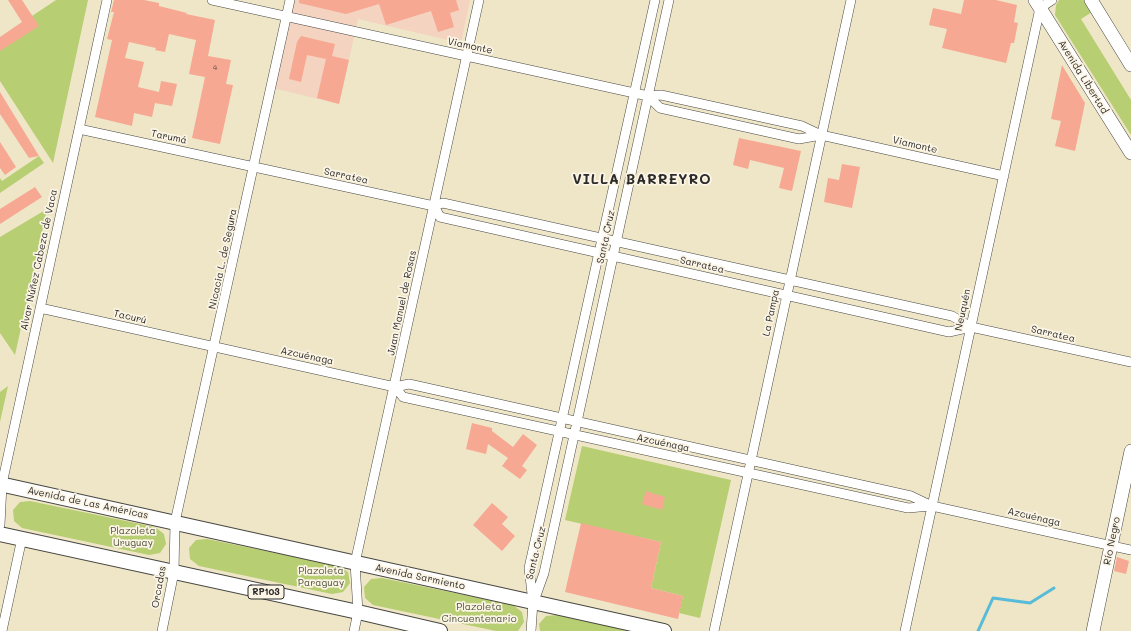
<!DOCTYPE html>
<meta charset="utf-8">
<style>
body{margin:0}
canvas{display:block;background:#eee6c7}
</style>
<canvas width="1131" height="631"></canvas>
<script>
const g = document.querySelector('canvas').getContext('2d');
g.lineJoin = 'round';
function paint(path, color) { g.fillStyle = color; g.fill(path, 'evenodd'); }
const shape = rows => new Path2D(rows.map(r => 'M' + r).join(''));
function stroke(path, color, width, dash) { g.strokeStyle = color; g.lineWidth = width; g.lineCap = dash ? 'butt' : 'round'; g.setLineDash(dash || []); g.stroke(path); }
function drawText(font, color, halo, rows, align = 'center') {
  g.font = font + ' Mali,sans-serif'; g.lineWidth = 3.5; g.setLineDash([]); g.textBaseline = 'middle'; g.strokeStyle = halo; g.fillStyle = color; for (const [text, x, y, turn = 0] of rows) {
    g.save(); g.translate(x, y); g.rotate((+turn || 0) * Math.PI / 180); g.textAlign = isNaN(turn) ? turn : align; if (halo) g.strokeText(text, 0, 0); g.fillText(text, 0, 0); g.restore();
  }
}
const built = shape([
 [292,0,470,0,461,43,358,19,339,104,273,88]
]);
const green = shape([
 [56,0,88,0,53,163,0,81,0,51,32,16],
 [1059,0,1084,0,1092,12,1081,19,1131,100,1131,135,1055,15,1056,5],
 [39,156,44,163,0,193,0,178,2,181],
 [47,209,15,355,0,333,0,237],
 [8,386,0,422,0,392],
 [582,446,731,480,700,618,679,613,683,596,651,588,661,542,565,520],
 [30,501,155,527,164,534,166,544,160,553,149,555,22,528,14,521,13,510,20,502],
 [207,539,339,566,348,572,350,583,343,592,332,594,199,566,190,559,189,548,196,540],
 [382,578,513,605,522,612,524,622,518,631,496,631,373,605,365,598,364,587,371,579],
 [557,615,636,631,540,631,539,624,546,616]
]);
const stream = shape([
 [978,631,993,598,1030,603,1054,588]
]);
const building = shape([
 [8,0,22,0,39,26,0,51,0,37,22,22],
 [114,0,144,0,159,3,159,6,187,13,186,14,215,20,208,56,231,60,226,84,233,85,220,144,192,138,205,77,189,74,196,40,169,34,165,52,155,50,156,48,129,42,125,58,144,62,138,87,159,92,161,81,177,84,172,106,155,103,152,117,134,113,132,126,95,117,112,40,107,39,114,12,111,12],
 [299,0,456,0,459,10,450,13,454,27,438,32,431,11,386,25,379,4,346,14,299,3],
 [964,0,996,0,1017,5,1014,22,1018,23,1014,43,1011,43,1006,63,942,48,947,29,929,25,933,8,961,14],
 [301,36,335,44,332,56,349,60,339,104,317,98,326,59,307,55,301,82,289,79,297,42],
 [1062,65,1085,103,1075,151,1055,146,1061,121,1051,119],
 [0,92,39,156,29,158,0,114],
 [739,138,801,151,792,191,779,188,784,168,750,160,748,169,733,165],
 [0,142,16,167,5,175,0,168],
 [842,164,860,167,852,208,824,202,828,178,839,180],
 [35,187,42,197,0,224,0,209],
 [472,423,492,428,492,431,513,447,523,434,537,445,522,466,527,470,520,479,502,466,508,458,488,444,486,454,466,449],
 [646,491,665,497,662,510,642,504],
 [492,503,508,517,502,524,515,536,502,551,473,525],
 [581,523,661,542,651,588,683,596,678,619,565,592],
 [1117,557,1129,561,1126,574,1114,571]
]);
const street = shape([
 [212,0,648,96,661,95,802,126,821,135,1004,176],
 [648,96,660,108,799,139,821,135],
 [79,129,434,206,443,203,952,316,971,327,1131,362],
 [434,206,440,217,949,332,971,327],
 [40,308,395,387,409,384,911,496,932,506,1131,550],
 [395,387,403,397,908,508,931,506],
 [0,525,2,484,107,0],
 [534,601,544,573,669,0],
 [2,631,22,538],
 [162,631,174,572,175,522,290,0],
 [354,631,358,612,355,563,479,0],
 [531,631,533,602,529,568,655,0],
 [714,631,851,0],
 [905,631,1040,8,1052,0]
]);
const secondary = shape([
 [1035,0,1131,153],
 [1091,0,1131,65],
 [1093,631,1131,451]
]);
const primary = shape([
 [0,484,664,631],
 [0,534,358,612,440,631]
]);
const numberNames = [
 ["4",215,68]
];
const shields = [
 [266,592,36]
];
const shieldNames = [
 ["RP103",266,592]
];
const streetNames = [
 ["Viamonte",470,46,12],
 ["Avenida Libertad",1083,77,58],
 ["Tarumá",169,137,12],
 ["Viamonte",915,145,13],
 ["Sarratea",346,176,12],
 ["Santa Cruz",606,237,-78],
 ["Nicacia L. de Segura",223,259,-78],
 ["Alvar Núñez Cabeza de Vaca",39,260,-78],
 ["Sarratea",702,265,13],
 ["Juan Manuel de Rosas",402,303,-78],
 ["Neuquén",963,310,-78],
 ["La Pampa",771,313,-78],
 ["Tacurú",130,317,13],
 ["Sarratea",1053,334,13],
 ["Azcuénaga",307,356,12],
 ["Azcuénaga",663,443,12],
 ["Avenida de Las Américas",88,503,12],
 ["Azcuénaga",1034,517,13],
 ["Río Negro",1112,541,-78],
 ["Santa Cruz",536,553,-76],
 ["Avenida Sarmiento",420,577,12],
 ["Orcadas",159,587,-80]
];
const parkNames = [
 ["Plazoleta",133,531],
 ["Uruguay",133,543],
 ["Plazoleta",321,571],
 ["Paraguay",321,583],
 ["Plazoleta",479,607],
 ["Cincuentenario",479,619]
];
const districtNames = [
 ["VILLA BARREYRO",642,180]
];
paint(built, '#f4d3c0');
paint(green, '#b7ce72');
stroke(stream, '#58bbd7', 3);
paint(building, '#f7a892');
stroke(street, '#484742', 10);
stroke(secondary, '#484742', 14);
stroke(primary, '#484742', 16);
stroke(street, '#fff', 9);
stroke(secondary, '#fff', 13);
stroke(primary, '#fff', 14);
drawText('8px', '#5e4a45', null, numberNames);
for (const [x, y, w] of shields) { const box = new Path2D(); box.roundRect(x - w / 2, y - 7, w, 14, 3); g.fillStyle = '#fcf5e5'; g.fill(box); stroke(box, '#2b2b2b', 1); }
drawText('bold 9px', '#2b2b2b', null, shieldNames);
drawText('10px', '#2b2b2b', '#fcf5e5', streetNames);
drawText('10px', '#4e543d', '#fcf5e5', parkNames);
g.letterSpacing = '1px';
drawText('bold 14px', '#2b2b2b', '#fcf5e5', districtNames);
g.letterSpacing = '0px';
</script>
